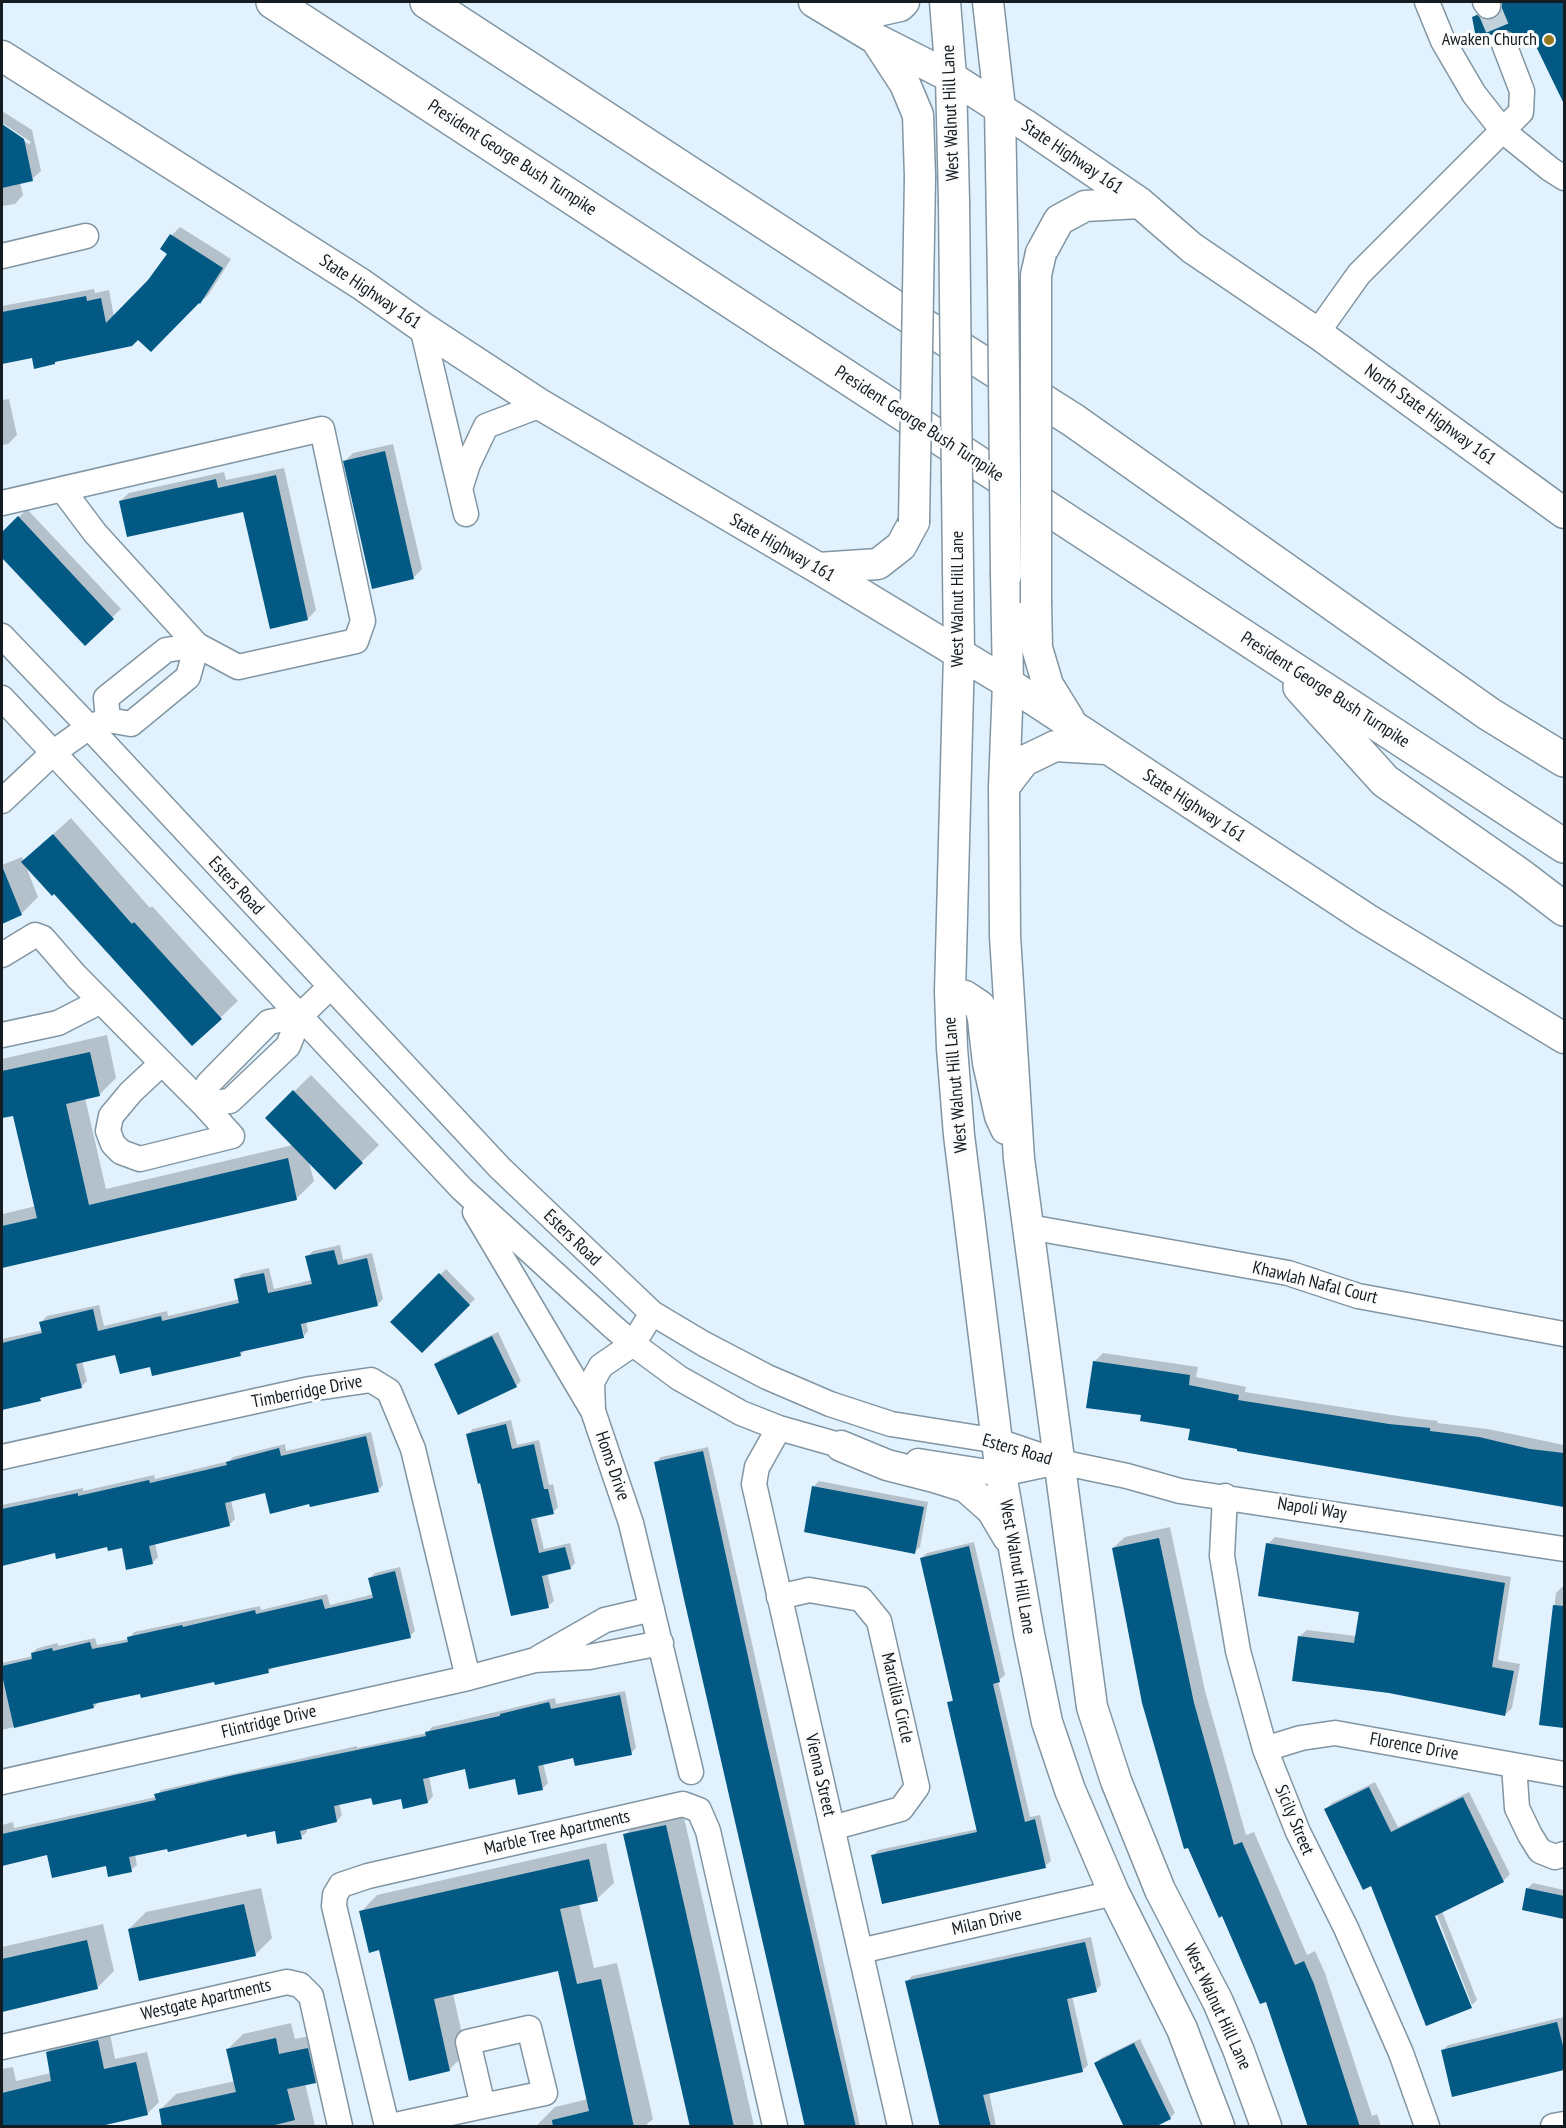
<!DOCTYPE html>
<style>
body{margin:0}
#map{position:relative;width:1566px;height:2128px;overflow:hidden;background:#e1f2fe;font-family:"PT Sans Narrow",sans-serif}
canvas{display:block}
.frame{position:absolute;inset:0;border:3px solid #141c21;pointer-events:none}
</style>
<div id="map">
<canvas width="1566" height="2128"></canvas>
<div class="frame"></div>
</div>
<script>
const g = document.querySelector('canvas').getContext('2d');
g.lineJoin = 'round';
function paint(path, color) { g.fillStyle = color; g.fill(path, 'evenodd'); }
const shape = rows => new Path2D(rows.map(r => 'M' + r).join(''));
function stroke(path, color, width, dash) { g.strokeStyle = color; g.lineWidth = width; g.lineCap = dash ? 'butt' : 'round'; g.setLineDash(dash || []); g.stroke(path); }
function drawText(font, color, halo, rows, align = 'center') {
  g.font = font + ' "PT Sans Narrow",sans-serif'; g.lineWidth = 6; g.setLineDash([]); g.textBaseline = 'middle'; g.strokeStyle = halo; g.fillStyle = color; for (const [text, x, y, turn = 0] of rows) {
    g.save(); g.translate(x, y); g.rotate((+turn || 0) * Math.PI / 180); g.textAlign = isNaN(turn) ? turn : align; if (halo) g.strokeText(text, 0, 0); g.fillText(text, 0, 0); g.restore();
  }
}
const shadow = shape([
 [1505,2,1564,2,1564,76,1555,81,1532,34,1473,18,1484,6,1503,9],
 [2,111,32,130,41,171,32,179,20,182,23,195,15,204,2,206,2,127,29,144,31,142,2,123],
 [180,227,231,259,209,294,200,303,199,301,138,338,57,360,54,363,33,356,2,359,2,306,94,289,95,293,109,290,114,317,149,281,169,253,172,235],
 [9,399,17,435,8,444,2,445,2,400],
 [393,444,422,569,413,578,345,461,353,453],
 [284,468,316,610,308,619,245,510,120,501,129,493,224,472,226,480],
 [27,509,121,609,85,644,2,555,2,533],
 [71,818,150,908,152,906,238,1001,192,1044,54,892,25,864,38,897,21,914,2,922,2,865,22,857,24,861],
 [107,1035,116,1078,99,1095,85,1098,106,1189,293,1145,267,1118,311,1075,379,1145,335,1188,309,1162,314,1181,297,1198,2,1266,2,1206,3,1214,36,1206,14,1114,2,1117,2,1059],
 [340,1245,343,1260,372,1253,383,1299,377,1305,306,1321,308,1331,303,1337,245,1350,240,1355,151,1366,117,1353,82,1361,87,1381,81,1387,44,1395,40,1399,2,1409,2,1339,43,1330,41,1322,47,1316,99,1305,104,1326,167,1311,168,1316,240,1299,236,1280,242,1274,269,1268,274,1289,312,1280,307,1257,313,1251],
 [300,1317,304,1335,301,1335],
 [446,1269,475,1299,422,1351,393,1322],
 [498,1332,521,1381,516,1386,436,1364,441,1359],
 [1103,1353,1198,1367,1196,1377,1246,1387,1245,1392,1398,1416,1438,1421,1437,1423,1488,1429,1564,1445,1564,1507,1239,1448,1191,1428,1143,1413,1094,1362],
 [511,1420,517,1445,539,1440,549,1485,553,1484,558,1507,553,1512,536,1516,544,1549,570,1543,575,1563,570,1568,547,1573,554,1601,548,1606,482,1481,468,1434,473,1429],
 [371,1432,383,1485,378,1490,311,1503,266,1491,231,1500,235,1519,229,1525,155,1543,158,1557,152,1563,123,1546,108,1545,2,1557,2,1505,83,1488,83,1491,154,1475,155,1479,229,1461,233,1457,285,1444,286,1451],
 [708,1447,860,2126,807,2126,655,1463,661,1457],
 [819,1481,928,1502,920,1547,914,1552,814,1486],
 [1170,1527,1205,1691,1246,1835,1254,1832,1307,1955,1315,1951,1325,1973,1372,2116,1377,2114,1381,2126,1310,2126,1113,1548,1125,1537],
 [1275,1537,1511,1577,1498,1660,1520,1664,1512,1708,1505,1715,1300,1636,1307,1630,1356,1636,1361,1610,1268,1544],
 [974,1542,1005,1675,998,1681,1030,1817,1040,1815,1051,1861,1045,1866,873,1856,878,1850,978,1829,949,1703,954,1698,921,1558,927,1553],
 [400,1567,415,1631,410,1636,274,1666,269,1671,100,1701,94,1707,2,1730,2,1663,33,1656,32,1653,38,1648,58,1643,58,1646,95,1638,97,1645,129,1639,134,1632,260,1606,261,1610,327,1594,330,1605,374,1594,370,1578,375,1573],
 [1564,1585,1564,1726,1541,1723,1556,1593],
 [625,1691,636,1748,631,1753,574,1756,543,1763,548,1783,543,1788,516,1777,466,1768,429,1776,433,1796,428,1802,402,1797,373,1796,339,1803,342,1815,337,1821,306,1828,307,1832,301,1837,276,1830,248,1832,168,1847,135,1854,137,1865,131,1870,48,1854,2,1864,2,1825,13,1822,14,1828,156,1797,161,1790,357,1746,357,1748,427,1733,432,1727,555,1698,556,1704],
 [1375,1782,1398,1827,1469,1792,1510,1874,1503,1881,1442,1911,1477,2000,1472,2005,1434,1908,1431,1909,1469,2005,1472,2005,1427,2024,1372,1884,1364,1888,1325,1810,1332,1803],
 [682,1809,754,2126,691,2126,625,1835,642,1818],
 [606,1843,614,1883,597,1899,579,1903,594,1968,617,1963,653,2119,645,2126,538,2126,538,2124,555,2107,588,2099,559,1969,453,1993,466,2053,449,2070,361,1912,377,1895],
 [1533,1883,1564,1890,1564,1918,1524,1909,1528,1888],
 [261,1888,272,1938,255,1955,129,1929,146,1912],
 [103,1924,114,1971,97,1988,2,2010,2,1947],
 [1091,1937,1101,1985,1096,1991,1072,1996,1088,2065,1083,2070,989,2092,996,2126,941,2126,907,1981,912,1976],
 [1564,2017,1564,2069,1453,2095,1442,2051,1448,2045],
 [291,2023,295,2039,323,2033,331,2065,315,2081,305,2083,315,2126,319,2124,320,2126,164,2126,160,2110,176,2094,235,2081,227,2050,243,2034],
 [109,2029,115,2059,147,2052,159,2102,147,2114,2,2126,2,2069,13,2067,16,2081,51,2073,47,2052,59,2041],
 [1140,2039,1175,2113,1170,2118,1096,2063,1101,2058]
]);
const building = shape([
 [1504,2,1564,2,1564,104,1531,36,1516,37,1512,33,1506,30,1498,31,1493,35,1476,38,1472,17,1477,15,1482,19,1489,20,1496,18,1501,12,1502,3],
 [2,124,24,139,33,181,2,188],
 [170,234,223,268,200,304,199,303,151,352,138,340,132,346,55,362,55,364,34,369,32,358,2,364,2,312,86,296,87,301,101,298,106,323,148,280,167,254,160,249],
 [385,451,414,579,372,589,343,461],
 [276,475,308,620,270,629,243,512,127,537,119,501,216,479,218,488],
 [18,516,114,619,85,646,2,558,2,532],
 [53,834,132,924,134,922,222,1019,192,1046,54,894,52,896,21,862],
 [2,866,22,915,2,924],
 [90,1052,100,1096,66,1104,89,1205,288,1158,297,1200,2,1268,2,1226,37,1218,13,1116,2,1118,2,1071],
 [293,1090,363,1163,335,1190,265,1118],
 [334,1250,338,1265,367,1258,378,1306,301,1324,304,1338,240,1352,241,1356,152,1376,150,1367,120,1374,115,1355,76,1364,82,1388,40,1398,41,1401,2,1410,2,1343,42,1333,39,1322,93,1309,98,1331,161,1316,162,1321,239,1303,234,1279,264,1273,268,1293,312,1284,305,1256],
 [439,1273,470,1305,422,1353,390,1322],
 [492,1336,517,1387,458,1415,434,1364],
 [1093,1361,1190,1375,1189,1385,1239,1395,1238,1400,1389,1424,1430,1428,1430,1431,1479,1437,1530,1449,1564,1453,1564,1507,1237,1451,1237,1449,1188,1440,1190,1429,1140,1421,1141,1415,1086,1408],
 [506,1424,512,1449,534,1444,544,1489,548,1489,554,1514,531,1519,539,1553,565,1547,571,1569,542,1576,549,1608,511,1616,480,1483,478,1484,466,1434],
 [366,1436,379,1492,310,1507,309,1504,270,1514,265,1493,225,1503,230,1526,149,1546,153,1564,126,1570,122,1548,108,1551,107,1547,56,1559,55,1553,2,1566,2,1509,78,1493,78,1496,149,1480,150,1483,227,1465,226,1462,279,1448,281,1456],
 [703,1451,766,1739,856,2127,805,2127,684,1599,654,1462],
 [812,1486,924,1507,915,1554,804,1532],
 [1159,1538,1194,1703,1234,1845,1242,1842,1295,1965,1304,1961,1314,1984,1360,2127,1308,2127,1266,2002,1260,2004,1222,1916,1219,1918,1188,1848,1184,1849,1142,1703,1112,1548],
 [1266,1543,1505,1583,1492,1667,1514,1671,1505,1716,1389,1693,1292,1681,1298,1636,1354,1643,1359,1612,1258,1596],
 [969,1546,1000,1682,993,1684,1025,1822,1035,1819,1046,1868,882,1904,871,1855,977,1832,947,1702,953,1701,920,1558],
 [395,1571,411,1638,268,1669,269,1673,215,1685,214,1682,141,1698,140,1694,93,1704,94,1708,14,1728,2,1675,2,1666,32,1659,31,1653,52,1648,53,1651,90,1642,92,1649,128,1642,127,1637,182,1625,183,1627,255,1610,256,1614,322,1599,325,1609,373,1598,368,1578],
 [1553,1605,1564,1606,1564,1728,1539,1725],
 [620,1695,632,1755,575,1766,573,1758,538,1766,543,1790,518,1795,515,1779,469,1789,465,1769,423,1779,428,1803,403,1809,401,1799,373,1805,371,1798,334,1806,337,1822,300,1831,302,1839,277,1844,275,1831,247,1837,246,1834,168,1852,167,1849,129,1857,132,1872,108,1877,106,1866,52,1878,47,1855,2,1866,2,1834,156,1800,154,1794,234,1775,426,1736,425,1732,500,1716,500,1714,549,1702,551,1709],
 [1369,1787,1391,1832,1463,1797,1504,1882,1435,1916,1472,2008,1426,2026,1371,1886,1363,1890,1324,1809],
 [666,1825,694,1948,734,2127,690,2127,648,1944,623,1834],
 [589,1859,598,1901,560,1909,577,1984,601,1979,634,2127,553,2127,552,2120,589,2111,558,1971,434,1999,450,2071,409,2081,379,1950,369,1953,359,1911],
 [1526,1888,1564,1896,1564,1919,1522,1910],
 [244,1904,256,1956,139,1981,128,1929],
 [87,1940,98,1989,2,2012,2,1959],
 [1085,1942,1097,1992,1067,1999,1083,2072,983,2095,991,2127,940,2127,905,1981],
 [1557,2022,1564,2050,1564,2070,1452,2097,1441,2050],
 [276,2038,279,2054,308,2048,316,2083,287,2089,295,2120,267,2127,162,2127,159,2109,236,2092,226,2049],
 [98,2040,104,2069,136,2062,148,2115,97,2127,2,2127,2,2093,51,2081,46,2052],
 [1134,2043,1171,2119,1155,2127,1124,2127,1094,2063]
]);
const minorTunnel = shape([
 [1488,6,1504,44]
]);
const minor = shape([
 [1427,2,1443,41,1474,94,1503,131,1550,169,1564,178],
 [1485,2,1488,6],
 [2,256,86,236],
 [422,327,466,514],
 [1317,333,1359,274,1521,112,1522,91,1504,44],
 [460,489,468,464,486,426,541,405],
 [2,503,322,429,363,621,356,641,238,667,197,645,95,533,62,489],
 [2,636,89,727,500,1168,652,1313,704,1344,767,1377,830,1404,891,1424,998,1441,1060,1462,1127,1476,1180,1491,1564,1549],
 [2,698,462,1189,612,1326,633,1344,679,1378,741,1413,779,1428,857,1450],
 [108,720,106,698,166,650,197,645],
 [2,801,54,752,89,727,108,720,131,724,188,677,197,645],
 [2,955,35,935,43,938,76,976,162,1063,203,1104,232,1136,140,1159,121,1152,113,1144,108,1131,111,1116,131,1092,162,1063],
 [2,1035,58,1023,101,1001],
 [203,1104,230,1101,288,1046,300,1016,330,987],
 [203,1104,208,1084,269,1022,300,1016],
 [475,1212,593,1411,631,1523,691,1772],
 [1029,1227,1288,1273,1358,1296,1564,1334],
 [593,1411,592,1382,601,1366,633,1344,652,1313],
 [779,1428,757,1467,754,1484,900,2126],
 [2,1457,310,1389,371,1380,389,1391,413,1449,468,1678],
 [918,1461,1001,1474,1058,1462],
 [1225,1496,1222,1556,1238,1651,1265,1749,1298,1832,1346,1928,1401,2053,1427,2126],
 [779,1597,809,1590,861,1599,879,1621,917,1787,901,1809,832,1828],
 [540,1657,605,1620,652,1609],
 [1265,1749,1301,1738,1335,1733,1564,1774],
 [1514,1765,1517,1808,1530,1835,1540,1851,1555,1857,1564,1854],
 [2,1782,468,1678,535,1660,589,1657,661,1643],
 [860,1951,1114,1893],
 [2,2047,287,1982,300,1985,311,1996,340,2126],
 [387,2126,334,1906,335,1895,341,1885,368,1876,683,1804,699,1810,708,1831,775,2126],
 [391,2126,483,2106,545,2093,529,2028,468,2042,483,2106],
 [1553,2126,1564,2124]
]);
const major = shape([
 [814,2,874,38,951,77,1024,124,1140,203,1192,248,1317,333,1564,513],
 [945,2,951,77,954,201],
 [988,2,1000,108,1003,281],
 [832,9,873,12,900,6,904,2],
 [877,41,905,84,918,115,920,177],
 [2,56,361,284,422,327,541,405,818,568,1008,683,1367,919,1564,1038],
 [1041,253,1059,220,1085,206,1140,203],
 [957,484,959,654,950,992,952,1048,959,1135,1001,1474,1029,1634,1047,1722,1070,1790,1114,1893,1182,2029,1219,2126],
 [818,568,878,564,901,546,914,522],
 [1006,575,1008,683,1004,787,1005,936,1019,1159,1092,1707,1116,1781,1160,1890,1218,2002,1238,2049,1266,2126],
 [1036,603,1037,648,1048,685,1069,719],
 [1004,787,1024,761,1055,746,1105,749],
 [950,992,965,996,980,1006,983,1019,988,1063,1000,1116,1006,1129],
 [841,1446,887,1465,934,1477,966,1487,992,1510,1008,1537]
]);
const highway = shape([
 [273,2,1564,846],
 [427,2,893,306,1073,420,1489,714,1564,760],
 [1300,687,1385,781,1521,876,1564,909]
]);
const majorBridge = shape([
 [954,201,957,484],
 [1003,281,1006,575],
 [914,522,920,177],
 [1036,603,1036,275,1041,253]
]);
const markers = [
 [1549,40,6,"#967921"]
];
const poiNames = [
 ["Awaken Church",1537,40]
];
const streetNames = [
 ["West Walnut Hill Lane",951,113,-92],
 ["State Highway 161",1072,157,34],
 ["President George Bush Turnpike",512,158,33],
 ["State Highway 161",370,292,34],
 ["North State Highway 161",1430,415,36],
 ["President George Bush Turnpike",919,424,33],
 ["State Highway 161",782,548,30],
 ["West Walnut Hill Lane",958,599,-90],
 ["President George Bush Turnpike",1325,690,33],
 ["State Highway 161",1194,806,33],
 ["Esters Road",236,886,47],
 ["West Walnut Hill Lane",956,1085,-95],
 ["Esters Road",572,1238,44],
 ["Khawlah Nafal Court",1315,1283,14],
 ["Timberridge Drive",307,1392,-11],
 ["Esters Road",1017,1450,16],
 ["Homs Drive",612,1466,71],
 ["Napoli Way",1312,1509,9],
 ["West Walnut Hill Lane",1017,1567,80],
 ["Marcillia Circle",897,1698,77],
 ["Flintridge Drive",269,1722,-13],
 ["Florence Drive",1414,1747,10],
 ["Vienna Street",820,1775,77],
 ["Sicily Street",1294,1820,67],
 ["Marble Tree Apartments",557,1833,-13],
 ["Milan Drive",987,1922,-13],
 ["Westgate Apartments",206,2000,-13],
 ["West Walnut Hill Lane",1217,2007,65]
];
paint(shadow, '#0003');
paint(building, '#015984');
stroke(minorTunnel, '#c2d2dd', 24, [24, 12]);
stroke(minor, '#8195a2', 27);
stroke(major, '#8195a2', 33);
stroke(highway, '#8195a2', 36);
stroke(minor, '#fff', 24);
stroke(major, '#fff', 30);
stroke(highway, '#fff', 33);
stroke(majorBridge, '#8195a2', 33, []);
stroke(majorBridge, '#fff', 30);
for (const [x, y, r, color] of markers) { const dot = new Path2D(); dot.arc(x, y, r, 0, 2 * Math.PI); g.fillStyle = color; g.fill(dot); stroke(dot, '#fcfcfc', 2); }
drawText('18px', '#141c21', '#fcfcfc', poiNames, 'right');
drawText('18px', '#141c21', '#fcfcfc', streetNames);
</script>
